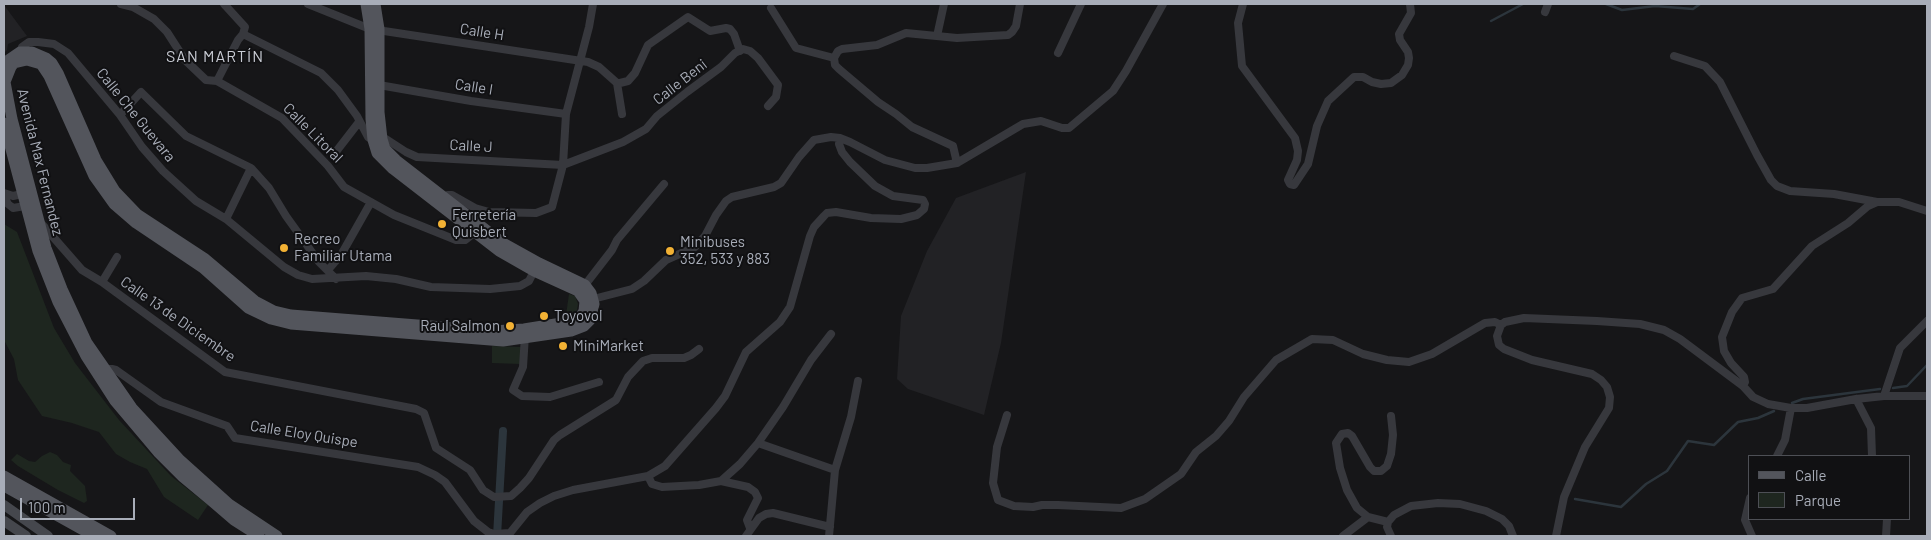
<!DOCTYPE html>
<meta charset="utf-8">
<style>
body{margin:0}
#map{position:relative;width:1931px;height:540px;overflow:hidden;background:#161618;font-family:Barlow,sans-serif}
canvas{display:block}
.frame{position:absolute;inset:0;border:5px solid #a8adb8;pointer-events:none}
.legend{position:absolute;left:1748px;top:455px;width:162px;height:65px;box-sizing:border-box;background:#111113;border:1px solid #4d4f55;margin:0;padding:6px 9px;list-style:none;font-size:15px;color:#a8adb8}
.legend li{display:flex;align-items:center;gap:10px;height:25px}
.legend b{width:25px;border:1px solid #4d4f55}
.scale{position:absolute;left:20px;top:498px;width:115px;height:22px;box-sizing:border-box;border:2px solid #a8adb8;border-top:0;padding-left:6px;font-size:15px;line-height:18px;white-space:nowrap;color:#a8adb8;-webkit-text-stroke:4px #111113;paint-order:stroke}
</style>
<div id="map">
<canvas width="1931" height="540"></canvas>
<div class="frame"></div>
<ul class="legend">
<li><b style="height:6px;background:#53555c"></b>Calle</li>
<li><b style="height:14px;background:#1e261f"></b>Parque</li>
</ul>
<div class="scale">100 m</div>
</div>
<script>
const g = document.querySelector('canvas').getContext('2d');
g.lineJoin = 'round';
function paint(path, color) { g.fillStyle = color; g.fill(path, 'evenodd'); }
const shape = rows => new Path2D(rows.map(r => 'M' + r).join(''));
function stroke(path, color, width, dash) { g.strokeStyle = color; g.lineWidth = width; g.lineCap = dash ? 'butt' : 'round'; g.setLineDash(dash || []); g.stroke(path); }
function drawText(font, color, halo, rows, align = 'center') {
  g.font = font + ' Barlow,sans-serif'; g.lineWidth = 4; g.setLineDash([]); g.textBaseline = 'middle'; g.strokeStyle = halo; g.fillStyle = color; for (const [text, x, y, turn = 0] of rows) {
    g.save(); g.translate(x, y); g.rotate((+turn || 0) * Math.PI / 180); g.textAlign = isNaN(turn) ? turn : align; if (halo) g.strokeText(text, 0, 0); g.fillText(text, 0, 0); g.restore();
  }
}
const built = shape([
 [4,5,27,36,8,44,7,50,4,53],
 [1026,172,1001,343,984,415,908,389,897,379,901,316,927,251,956,198]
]);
const green = shape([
 [4,224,17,232,54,328,75,363,119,420,171,476,208,505,198,520,164,497,147,469,130,462,116,454,99,432,72,423,42,416,18,380,14,359,4,340],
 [569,294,575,296,578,304,577,310,574,314,566,315],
 [492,346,521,347,520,364,492,363],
 [50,452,57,455,63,462,71,465,70,471,85,486,87,501,84,503,58,490,18,466,11,460,17,454,29,461,35,462,42,456]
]);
const stream = shape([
 [1606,4,1622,10,1655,6,1693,9,1700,4],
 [1491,21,1523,4],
 [1893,388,1907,386,1927,365],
 [1792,403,1803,399,1880,389],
 [1575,499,1621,507,1646,484,1667,471,1688,441,1714,445,1738,422,1758,418,1774,411]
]);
const canal = shape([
 [497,536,503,431]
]);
const street = shape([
 [121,4,133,7,154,19,167,32,185,60,206,80,217,81,282,118,328,166,344,187,394,215,456,240,465,240,474,233],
 [308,4,370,29],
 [1243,4,1238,23,1242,66,1295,138,1298,151,1297,160,1288,180,1290,184,1294,185,1308,164,1317,126,1328,101,1354,77,1363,77,1372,82,1381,84,1391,83,1402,75,1408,65,1409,58,1408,52,1400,40,1399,34,1411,13,1410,4],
 [771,8,796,48,834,58],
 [1545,12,1548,4],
 [379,29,384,31,588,62,599,67,617,83,620,83,628,81,635,73,648,45,688,17,710,31,726,28,730,29,734,34,740,51],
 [243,34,321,73,338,90,357,116,368,137,373,140],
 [937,36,944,4],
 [20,52,22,47,29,42,38,42,54,44,68,53,120,115,142,147,163,171,196,201,226,219,284,267,298,275,312,279,366,276,396,279,431,287,490,289,520,286,529,281,534,271],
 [1058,53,1081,4],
 [1674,56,1705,66,1720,82,1757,155,1771,180,1777,186,1790,191,1834,194,1877,202],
 [217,81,238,40,243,34,245,27,224,4],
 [617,83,622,114],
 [379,85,471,101,566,114],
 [120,115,141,92,186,136,251,168,269,188,286,216,319,262,336,279],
 [382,139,386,139,406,152,417,157,563,165,623,142,646,129,657,116,687,92,721,67,735,53,743,49,750,51,758,58,778,85,776,97,768,106],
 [335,153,359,122],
 [957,163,953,146,912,127,896,114,878,102,839,69,835,65,834,58,838,51,842,49,877,45,906,33,957,38,1008,35,1012,32,1016,26,1020,4],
 [4,193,13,196,22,194],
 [4,196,8,204,13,208,25,206],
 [448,201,448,195,452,195,475,208,489,212,536,213,552,207,563,165,566,114,589,27,593,4],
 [226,219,251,168],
 [40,222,82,270,102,282,225,372,416,409,424,413,436,448,470,470,483,490,494,497,511,496,520,488,529,478,554,440,560,435,616,400,628,377,643,361,652,358,684,358,691,355,699,349],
 [328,270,341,255,371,202],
 [102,282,117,257],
 [585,285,612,250,617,240,664,184],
 [593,299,632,289,644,281,666,260,695,247,705,236,716,215,726,201,732,197,774,187,781,183,799,157,814,140,831,137,840,138,850,142,885,160,915,168,927,168,957,163,1023,124,1041,121,1062,128,1069,128,1113,91,1126,71,1163,4],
 [525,335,523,367,513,390,522,396,550,397,599,382],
 [102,369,112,369,116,370,161,402,227,426,235,438,418,467,435,475,445,482,474,521,488,532,494,534,510,533,527,512,540,503,554,496,573,490,648,476,652,484,662,487,699,485,721,481,748,487,755,492,758,498,747,520,750,528],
 [1743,386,1745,382,1744,377,1731,363,1724,351,1722,337,1732,312,1742,298,1773,289,1812,246,1848,223,1868,206,1877,202,1899,202,1927,211],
 [1884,396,1900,348,1927,321],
 [1856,399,1871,428,1872,456],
 [1007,415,997,447,993,483,998,500,1014,506,1033,507,1042,505,1058,505,1121,508,1145,499,1181,474,1196,452,1216,436,1229,421,1244,397,1276,360,1312,339,1333,340,1363,354,1387,360,1409,362,1432,354,1485,323,1495,322,1501,325],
 [758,443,835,470],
 [1777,456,1785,440,1791,408],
 [648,476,665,466,716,408,725,396,746,352,780,322,790,307,810,236,814,227,824,216,827,213,836,212,871,218,901,219,917,215,924,209,925,204,923,200,893,196,875,186,850,162,842,152,839,144,840,138],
 [721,481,740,464,758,443,783,407,811,360,831,334],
 [1750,498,1745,520,1752,536],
 [1388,522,1368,517,1357,508,1347,490,1340,468,1336,443,1342,434,1348,433,1352,436,1370,467,1374,471,1381,471,1387,466,1391,454,1393,435,1391,416],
 [746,536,759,518,766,514,773,513,830,527],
 [829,536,835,470,851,417,858,381],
 [1343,536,1368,517],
 [1391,536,1387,527,1388,522,1394,515,1411,506,1438,503,1460,504,1486,511,1502,519,1509,526,1513,536],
 [1556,536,1564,497,1572,478,1585,447,1609,408,1610,397,1607,387,1601,380,1592,374,1532,360,1504,349,1499,345,1497,336,1501,325,1505,322,1524,318,1597,321,1640,324,1664,330,1680,339,1743,386,1753,397,1768,404,1791,408,1807,408,1856,399,1884,396,1927,396],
 [1886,536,1887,519]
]);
const secondary = shape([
 [4,505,48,536],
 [4,521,26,536]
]);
const primary = shape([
 [4,63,20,52,32,52,46,58,52,63,58,73,96,160,115,191,137,214,204,258,255,301,274,311,291,315,493,331,524,329,568,322,580,317,584,311,585,301,578,291,534,271,499,251,393,169,377,153,373,140,371,119,370,29,366,4],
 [4,123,38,251,58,302,86,356,115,401,158,452,183,477,213,502,234,520,259,536],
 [4,476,111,536],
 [4,486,94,536],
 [277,536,229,504,179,459,132,408,87,343,62,289,46,248,12,119,5,82,11,67,14,63,27,60,41,64,49,76,94,176,114,204,136,223,203,268,248,308,271,319,291,324,503,341,571,331,584,326,590,320,594,304,591,293,585,285,539,263,503,243,396,160,385,149,382,139,379,112,379,29,375,4]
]);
const markers = [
 [442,224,5,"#f2b134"],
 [284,248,5,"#f2b134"],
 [670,251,5,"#f2b134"],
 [544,316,5,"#f2b134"],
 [510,326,5,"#f2b134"],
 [563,346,5,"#f2b134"]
];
const streetNames = [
 ["Calle H",482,32,9],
 ["Calle Beni",680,82,-38],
 ["Calle I",474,87,9],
 ["Calle Che Guevara",136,115,51],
 ["Calle Litoral",313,133,45],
 ["Calle J",471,146,3],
 ["Avenida Max Fernandez",40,162,76],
 ["Calle 13 de Diciembre",178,319,35],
 ["Calle Eloy Quispe",304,434,9]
];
const poiNames = [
 ["Ferretería",452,215],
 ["Quisbert",452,232],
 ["Recreo",294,239],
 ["Familiar Utama",294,256],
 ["Minibuses",680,242],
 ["352, 533 y 883",680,259],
 ["Toyovol",554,316],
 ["Raul Salmon",500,326,"right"],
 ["MiniMarket",573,346]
];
const neighbourhoodNames = [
 ["SAN MARTÍN",215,57]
];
paint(built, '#222225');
paint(green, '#1e261f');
stroke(stream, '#2c353c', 2.5);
stroke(canal, '#2c353c', 8);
stroke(street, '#37383d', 8);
stroke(secondary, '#45474d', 10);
stroke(primary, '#53555c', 11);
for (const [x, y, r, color] of markers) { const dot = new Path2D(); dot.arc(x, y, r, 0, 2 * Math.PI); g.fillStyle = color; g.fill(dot); stroke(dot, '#111113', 2); }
drawText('15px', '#a8adb8', '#111113', streetNames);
drawText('15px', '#a8adb8', '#111113', poiNames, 'left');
g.letterSpacing = '1px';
drawText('16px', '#c9ccd4', '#111113', neighbourhoodNames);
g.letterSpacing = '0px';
</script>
